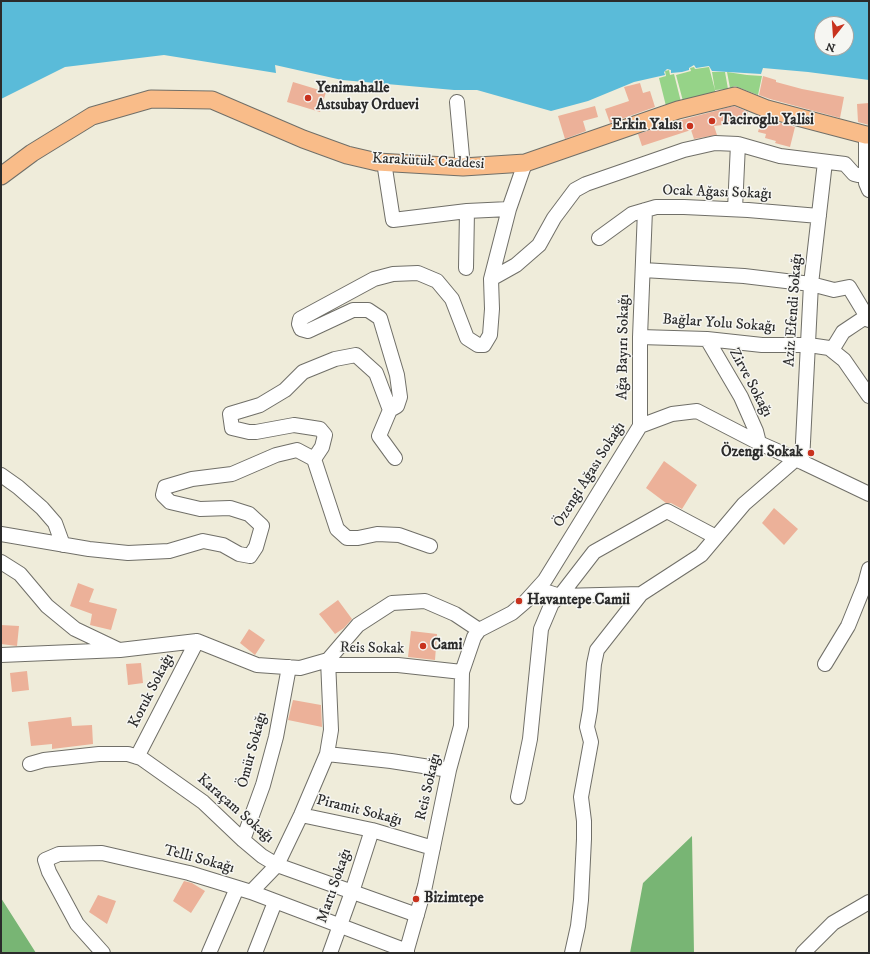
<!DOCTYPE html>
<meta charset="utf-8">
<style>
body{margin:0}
#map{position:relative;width:870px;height:954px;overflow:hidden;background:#efecda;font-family:"IM FELL DW Pica",serif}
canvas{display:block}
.frame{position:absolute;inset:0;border:2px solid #2b2b2b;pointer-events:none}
.north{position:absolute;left:814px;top:16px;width:40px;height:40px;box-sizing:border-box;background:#f6f6f2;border:1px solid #a5a5a2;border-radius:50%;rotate:197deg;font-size:11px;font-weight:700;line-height:16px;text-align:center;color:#2b2b2b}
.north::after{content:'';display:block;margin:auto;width:14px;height:18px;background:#c8321e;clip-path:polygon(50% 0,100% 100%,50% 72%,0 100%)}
</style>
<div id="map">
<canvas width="870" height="954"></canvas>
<div class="frame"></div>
<div class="north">N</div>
</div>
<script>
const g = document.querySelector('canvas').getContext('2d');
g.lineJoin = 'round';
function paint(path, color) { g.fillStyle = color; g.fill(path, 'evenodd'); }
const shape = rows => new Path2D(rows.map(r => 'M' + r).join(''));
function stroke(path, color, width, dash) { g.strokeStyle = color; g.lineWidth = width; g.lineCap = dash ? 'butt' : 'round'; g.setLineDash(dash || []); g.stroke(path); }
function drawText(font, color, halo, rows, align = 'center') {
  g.font = font + ' "IM FELL DW Pica",serif'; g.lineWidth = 3; g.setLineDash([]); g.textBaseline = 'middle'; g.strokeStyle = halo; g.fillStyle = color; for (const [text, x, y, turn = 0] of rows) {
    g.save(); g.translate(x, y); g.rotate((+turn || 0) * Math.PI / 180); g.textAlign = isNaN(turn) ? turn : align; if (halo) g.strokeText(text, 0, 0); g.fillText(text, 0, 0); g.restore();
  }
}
const green = shape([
 [694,67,695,69,709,67,716,94,683,101,676,75,691,71,690,68],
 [669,70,670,75,674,74,681,102,666,106,659,78,666,76,665,71],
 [712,72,725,72,728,89,715,90],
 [727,72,747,75,762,76,758,95,735,86,730,88]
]);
const forest = shape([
 [692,836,694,953,630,953,643,883],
 [1,898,36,953,1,953]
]);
const water = shape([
 [1,1,869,1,869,80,808,72,763,68,761,74,712,71,709,66,696,68,694,65,689,68,689,70,682,72,671,73,671,70,667,69,664,72,665,75,634,82,588,101,551,111,477,90,454,90,342,80,275,65,276,73,164,55,65,67,1,99],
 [822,24,846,24,846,48,822,48]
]);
const building = shape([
 [763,76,776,80,776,82,802,89,844,97,840,118,770,99,759,95],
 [293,82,326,92,320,112,287,102],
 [640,83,643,93,650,91,655,107,610,123,605,109,629,101,624,87],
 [869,103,869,125,858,122,857,104],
 [595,106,598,117,583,121,586,131,565,139,558,116],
 [734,106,748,112,747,124,721,121,722,125,714,126,717,135,694,139,691,130,642,146,638,134,681,120],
 [762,118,795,127,790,147,775,143,776,141,765,138,766,134,758,132],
 [664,461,697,485,682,509,671,503,666,503,646,488],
 [774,508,798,529,784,545,762,523],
 [78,583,94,589,89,602,117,609,111,630,90,625,92,614,70,606],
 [338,600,352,619,344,628,335,634,319,614],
 [1,625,19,626,17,646,1,644],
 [249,629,265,640,255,655,240,643],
 [411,631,437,634,435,660,408,657],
 [141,663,143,683,128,685,126,664],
 [27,671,29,690,12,692,10,673],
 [293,700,321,705,322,727,288,720],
 [71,717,72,726,92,725,93,744,52,749,52,744,31,746,28,722],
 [184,881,192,883,205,891,191,913,173,901],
 [98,895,116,901,107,924,89,912]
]);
const minor = shape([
 [457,102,463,167],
 [866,135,866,183,869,190],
 [384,162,393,220,467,211,509,209],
 [735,209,738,144],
 [599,238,632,214,656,207,684,207,748,210,819,216],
 [466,268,467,211],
 [643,270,744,276,811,284,834,290,849,287,869,320],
 [491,279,516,265,539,245,554,218,575,190,586,184,684,150,715,143,738,144,780,156,845,164,854,174,858,175,866,174],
 [640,337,707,339,762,345,809,345,829,348,844,360,869,396],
 [707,339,741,397,756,431,759,443],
 [832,350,843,332,867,316],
 [640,426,640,337,645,210],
 [395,458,379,436,390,410,397,406,400,397,397,375,380,318,368,310,353,310,308,331,301,329,299,324,300,319,374,279,393,274,418,273,437,281,452,299,467,338,478,345,484,345,490,335,492,309,491,279,509,209,525,163],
 [314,459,322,447,325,435,320,429,294,425,256,432,249,432,232,428,230,414,260,405,285,390,303,372,335,359,356,355,376,373,390,410],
 [802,462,811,284,825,162],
 [1,475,18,487,42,508,55,523,63,545],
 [1,534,89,549,128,553,169,551,203,541,223,545,239,554,250,556,256,547,262,526,249,514,230,508,200,509,170,502,163,495,165,487,192,479,232,474,276,455,297,450,314,459,337,529,347,538,358,538,377,534,399,535,430,546],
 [1,562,20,574,47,606,75,629,117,649],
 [538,589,560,596,594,552,667,511,716,537],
 [1,655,120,650,197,641,257,665,300,668,328,660,358,625,392,603,425,601,455,614,479,630],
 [825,664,848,626,865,584,869,569],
 [328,665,398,665,462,672],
 [327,754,391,761,449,770],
 [137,757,197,641],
 [30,764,44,760,99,754,128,754,141,758,203,802,243,840,262,856,277,865,417,915],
 [518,797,530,739,541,629,552,603,560,596,641,594],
 [301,815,372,830,433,848],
 [243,840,263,785,276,737,289,667],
 [251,892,277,865,301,815,327,754,331,730,328,660],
 [103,953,77,924,49,872,45,860,59,854,102,853,189,873,251,892,407,951],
 [209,953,237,888],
 [255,953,275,902],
 [330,953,352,892,372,830],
 [406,953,425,886,449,770,461,726,462,672,474,637,479,630,512,613,526,601,545,580,640,426,672,414,697,411,759,443,802,462,869,494],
 [572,953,578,926,581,900,584,839,584,821,581,797,591,742,587,727,590,710,594,664,597,650,641,594,701,555,744,504,796,459],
 [803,953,833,923,869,902]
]);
const major = shape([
 [1,176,32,153,92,116,151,99,212,100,303,139,347,155,377,162,463,167,525,163,678,110,735,96,767,109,866,135,869,135]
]);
const markers = [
 [308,98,4,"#c8321e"],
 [712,121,4,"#c8321e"],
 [690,126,4,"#c8321e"],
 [811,453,4,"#c8321e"],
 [519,601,4,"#c8321e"],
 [423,646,4,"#c8321e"],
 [416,899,4,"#c8321e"]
];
const poiNames = [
 ["Yenimahalle",316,89],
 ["Astsubay Orduevi",316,106],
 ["Taciroglu Yalisi",720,121],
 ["Erkin Yalısı",682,126,"right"],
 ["Özengi Sokak",803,453,"right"],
 ["Havantepe Camii",527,601],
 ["Cami",431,646],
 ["Bizimtepe",424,899]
];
const streetNames = [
 ["Karakütük Caddesi",428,162,3],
 ["Ocak Ağası Sokağı",717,193,2],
 ["Aziz Efendi Sokağı",794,310,-86],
 ["Bağlar Yolu Sokağı",719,324,4],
 ["Ağa Bayırı Sokağı",624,347,-89],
 ["Zirve Sokağı",750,383,62],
 ["Özengi Ağası Sokağı",590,475,-58],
 ["Reis Sokak",372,649,1],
 ["Koruk Sokağı",152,691,-63],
 ["Ömür Sokağı",253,750,-75],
 ["Reis Sokağı",429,787,-77],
 ["Karaçam Sokağı",235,809,41],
 ["Piramit Sokağı",359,811,14],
 ["Telli Sokağı",199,860,15],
 ["Martı Sokağı",335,886,-71]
];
paint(green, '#96d388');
paint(forest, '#78b574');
paint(water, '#5abbd9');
paint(building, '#ecb199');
stroke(minor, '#706f68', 16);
stroke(major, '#706f68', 19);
stroke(minor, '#fff', 14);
stroke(major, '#f9bc89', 17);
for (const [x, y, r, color] of markers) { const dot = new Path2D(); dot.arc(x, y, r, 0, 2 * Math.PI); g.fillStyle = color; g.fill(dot); stroke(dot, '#f6f6f2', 1.5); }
drawText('bold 15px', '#2b2b2b', '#f6f6f2', poiNames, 'left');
drawText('15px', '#2b2b2b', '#f6f6f2', streetNames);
</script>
